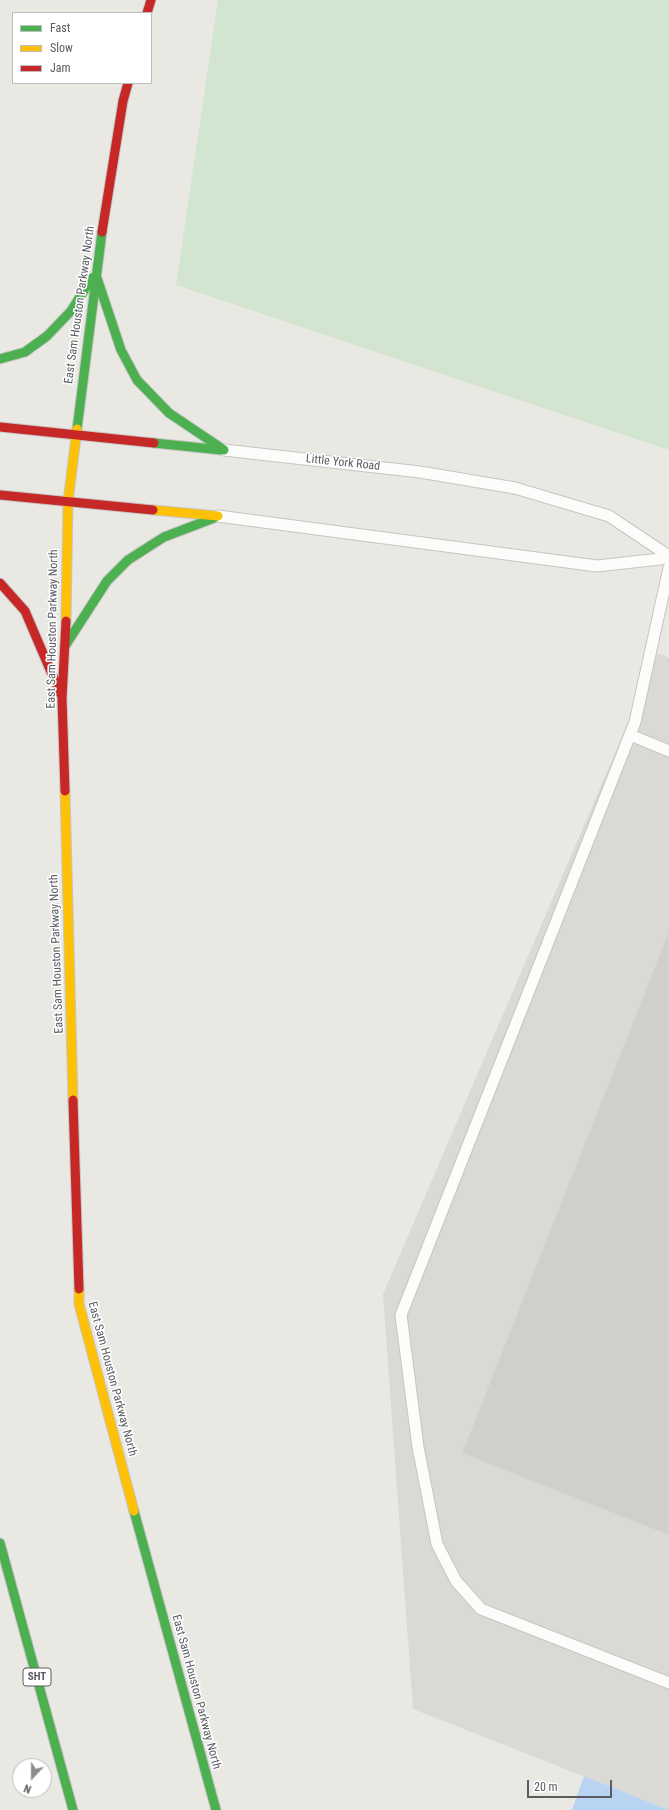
<!DOCTYPE html>
<style>
body{margin:0}
#map{position:relative;width:669px;height:1810px;overflow:hidden;background:#e9e8e3;font-family:"Roboto Condensed",sans-serif}
canvas{display:block}
.legend{position:absolute;left:12px;top:12px;width:140px;height:72px;box-sizing:border-box;background:#fff;border:1px solid #bdbec0;margin:0;padding:5px 7px;list-style:none;font-size:12px;color:#5a5c61}
.legend li{display:flex;align-items:center;gap:8px;height:20px}
.legend b{width:20px;border:1px solid #bdbec0}
.north{position:absolute;left:12px;top:1758px;width:40px;height:40px;box-sizing:border-box;background:#fff;border:1px solid #bdbec0;border-radius:50%;rotate:202deg;font-size:11px;font-weight:700;line-height:16px;text-align:center;color:#5a5c61}
.north::after{content:'';display:block;margin:auto;width:14px;height:18px;background:#8c8d8e;clip-path:polygon(50% 0,100% 100%,50% 72%,0 100%)}
.scale{position:absolute;left:527px;top:1780px;width:85px;height:18px;box-sizing:border-box;border:2px solid #5a5c61;border-top:0;padding-left:5px;font-size:12px;line-height:14px;white-space:nowrap;color:#5a5c61;-webkit-text-stroke:3px #fff;paint-order:stroke}
</style>
<div id="map">
<canvas width="669" height="1810"></canvas>
<ul class="legend">
<li><b style="height:5px;background:#4caf50"></b>Fast</li>
<li><b style="height:5px;background:#ffc107"></b>Slow</li>
<li><b style="height:5px;background:#c62828"></b>Jam</li>
</ul>
<div class="north">N</div>
<div class="scale">20 m</div>
</div>
<script>
const g = document.querySelector('canvas').getContext('2d');
g.lineJoin = 'round';
function paint(path, color) { g.fillStyle = color; g.fill(path, 'evenodd'); }
const shape = rows => new Path2D(rows.map(r => 'M' + r).join(''));
function stroke(path, color, width, dash) { g.strokeStyle = color; g.lineWidth = width; g.lineCap = dash ? 'butt' : 'round'; g.setLineDash(dash || []); g.stroke(path); }
function drawText(font, color, halo, rows, align = 'center') {
  g.font = font + ' "Roboto Condensed",sans-serif'; g.lineWidth = 3; g.setLineDash([]); g.textBaseline = 'middle'; g.strokeStyle = halo; g.fillStyle = color; for (const [text, x, y, turn = 0] of rows) {
    g.save(); g.translate(x, y); g.rotate((+turn || 0) * Math.PI / 180); g.textAlign = isNaN(turn) ? turn : align; if (halo) g.strokeText(text, 0, 0); g.fillText(text, 0, 0); g.restore();
  }
}
const industrial = shape([
 [658,653,669,658,669,1810,413,1709,383,1294]
]);
const green = shape([
 [218,0,669,0,669,450,176,285]
]);
const water = shape([
 [584,1776,669,1810,572,1810]
]);
const building = shape([
 [669,931,669,1535,462,1453,669,931]
]);
const lane = shape([
 [224,450,420,472,515,488,609,516,669,556],
 [218,516,597,566,669,558],
 [669,568,635,722,401,1315,418,1447,437,1544,456,1581,481,1609,669,1683],
 [630,735,669,751]
]);
const fast = shape([
 [97,278,121,350,137,380,169,413,224,450],
 [0,359,25,352,47,336,71,311,92,278],
 [77,429,102,232],
 [154,443,221,450],
 [65,646,107,581,128,560,164,537,214,518],
 [134,1511,216,1810],
 [0,1543,73,1810]
]);
const slow = shape([
 [153,510,218,516],
 [66,621,68,502,77,429],
 [65,791,73,1100],
 [79,1289,79,1304,134,1511]
]);
const jam = shape([
 [147,13,151,0],
 [102,232,123,101,128,83],
 [0,427,154,443],
 [0,495,153,510],
 [0,583,25,611,60,693],
 [65,791,62,698,66,621],
 [73,1100,79,1289]
]);
const shields = [
 [37,1677,28]
];
const shieldNames = [
 ["SHT",37,1677]
];
const streetNames = [
 ["East Sam Houston Parkway North",80,305,-82],
 ["Little York Road",343,463,6],
 ["East Sam Houston Parkway North",53,629,-89],
 ["East Sam Houston Parkway North",57,954,-92],
 ["East Sam Houston Parkway North",112,1379,75],
 ["East Sam Houston Parkway North",196,1692,75]
];
paint(industrial, '#dad9d5');
paint(green, '#d2e5d1');
paint(water, '#b9d4f2');
paint(building, '#d0cfcc');
stroke(building, '#d8d7d2', 1);
stroke(lane, '#c6c5c4', 13);
stroke(fast, '#c6c6c5', 11);
stroke(slow, '#c6c6c5', 11);
stroke(jam, '#c6c6c5', 11);
stroke(lane, '#fcfcfb', 11);
stroke(fast, '#4caf50', 9);
stroke(slow, '#ffc107', 9);
stroke(jam, '#c62828', 9);
for (const [x, y, w] of shields) { const box = new Path2D(); box.roundRect(x - w / 2, y - 9, w, 18, 3); g.fillStyle = '#fff'; g.fill(box); stroke(box, '#5a5c61', 1); }
drawText('bold 11px', '#5a5c61', null, shieldNames);
drawText('12px', '#5a5c61', '#fff', streetNames);
</script>
